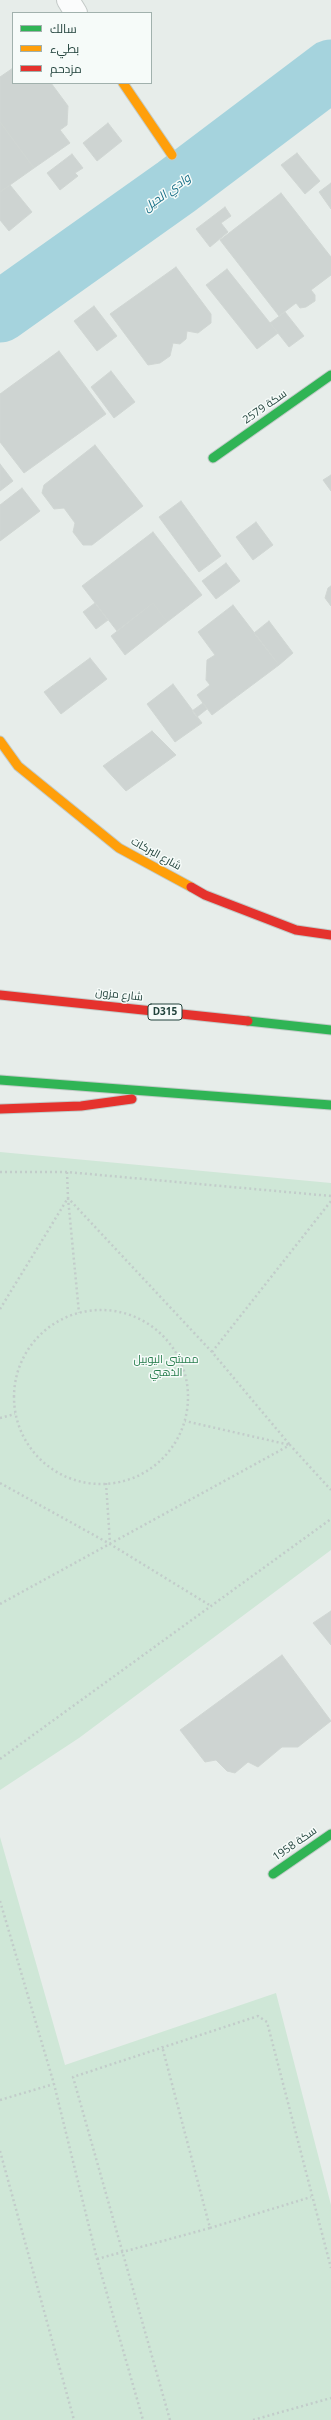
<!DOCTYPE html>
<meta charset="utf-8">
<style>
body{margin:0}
#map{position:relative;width:331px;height:2420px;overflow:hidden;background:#e7edea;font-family:"Open Sans",Cairo,sans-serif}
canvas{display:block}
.legend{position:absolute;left:12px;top:12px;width:140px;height:72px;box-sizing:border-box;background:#f6fbf9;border:1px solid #a1b1ad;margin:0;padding:5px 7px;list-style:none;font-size:12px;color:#22433c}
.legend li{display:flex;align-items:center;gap:8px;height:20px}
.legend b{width:20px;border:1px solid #a1b1ad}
</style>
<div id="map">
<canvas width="331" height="2420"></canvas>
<ul class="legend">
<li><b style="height:5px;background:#30b455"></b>سالك</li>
<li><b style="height:5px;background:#ff9f0a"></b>بطيء</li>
<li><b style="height:5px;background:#e5322d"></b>مزدحم</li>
</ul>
</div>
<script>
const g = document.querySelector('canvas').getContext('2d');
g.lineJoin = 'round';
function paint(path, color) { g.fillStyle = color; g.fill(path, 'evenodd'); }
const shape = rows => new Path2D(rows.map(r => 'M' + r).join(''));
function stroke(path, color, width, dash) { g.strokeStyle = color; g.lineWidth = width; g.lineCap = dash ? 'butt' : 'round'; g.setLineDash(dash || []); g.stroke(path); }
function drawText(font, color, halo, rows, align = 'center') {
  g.font = font + ' "Open Sans",Cairo,sans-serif'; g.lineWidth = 3; g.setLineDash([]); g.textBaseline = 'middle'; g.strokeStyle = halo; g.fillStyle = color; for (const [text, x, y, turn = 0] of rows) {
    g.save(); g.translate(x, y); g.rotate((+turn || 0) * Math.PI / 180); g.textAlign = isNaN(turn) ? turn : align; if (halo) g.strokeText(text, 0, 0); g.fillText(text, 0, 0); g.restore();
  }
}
const green = shape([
 [0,1152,331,1183,331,1550,79,1738,0,1790],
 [0,1837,65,2065,276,1993,331,2205,331,2420,0,2420]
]);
const river = shape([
 [0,312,176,187,331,70]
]);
const building = shape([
 [13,68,13,83,51,83,68,106,67,125,60,130,70,143,34,168,0,122,0,77,13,68],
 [0,122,34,168,0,192,0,122],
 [108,123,122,141,97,161,83,143,108,123],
 [297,153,320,181,305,194,281,165,297,153],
 [72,154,83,168,75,173,78,176,60,190,47,173,72,154],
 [331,183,331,209,319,192,331,183],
 [10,185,32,212,9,231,0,220,0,192,10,185],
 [281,193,331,257,331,275,311,290,315,295,315,301,306,307,300,308,296,303,279,316,220,240,281,193],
 [225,207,231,216,221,223,228,232,210,247,196,229,225,207],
 [176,267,211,314,211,323,198,333,187,331,186,339,180,344,173,343,170,356,160,363,148,365,110,314,176,267],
 [227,269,278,333,257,349,206,285,227,269],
 [94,306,117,336,97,351,74,321,94,306],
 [285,312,304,336,289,347,270,323,285,312],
 [59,351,106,414,24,473,0,442,0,394,59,351],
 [111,371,135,402,114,418,91,387,111,371],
 [95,445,143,506,92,545,83,545,73,532,75,523,64,508,54,509,42,493,44,485,95,445],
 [0,464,13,481,0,491,0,464],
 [331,475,331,491,323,480,331,475],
 [22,488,40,511,0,541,0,505,22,488],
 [181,501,221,556,199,572,159,517,181,501],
 [256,522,273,545,253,560,236,537,256,522],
 [153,532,202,595,167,622,153,603,117,631,82,586,153,532],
 [226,563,240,581,216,599,202,581,226,563],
 [331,586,331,606,325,598,328,588,331,586],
 [95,603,108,620,96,629,83,612,95,603],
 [153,603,167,622,125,655,111,636,153,603],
 [233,605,279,665,212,715,197,695,210,685,206,680,207,660,215,655,198,632,233,605],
 [269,621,293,653,279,665,254,633,269,621],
 [90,658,107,679,61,714,44,692,90,658],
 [173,684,202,723,175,742,147,704,173,684],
 [203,703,207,709,197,717,192,711,203,703],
 [152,731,176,755,126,791,103,766,152,731],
 [331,1611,331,1645,313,1623,331,1611],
 [282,1655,331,1721,298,1747,282,1747,258,1767,248,1762,235,1773,227,1771,216,1760,205,1762,180,1730,282,1655]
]);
const path = shape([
 [0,1172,67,1172,331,1196],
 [67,1172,68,1198,212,1352,290,1445,185,1421],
 [0,1309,68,1198,79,1313],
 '14 1397a87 87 0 1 1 174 0a87 87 0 1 1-174 0Z',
 [212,1352,331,1201],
 [0,1418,15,1414],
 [0,1483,110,1544,211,1606],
 [106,1483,110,1543],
 [0,1604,290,1445,331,1490],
 [0,1759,331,1519],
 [0,1901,54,2084,97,2259,143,2420],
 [0,2100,54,2084],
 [0,2151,74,2420],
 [210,2228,311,2197],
 [97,2259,210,2228,162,2046],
 [170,2420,73,2077,258,2016,267,2022,331,2268],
 [253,2420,331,2398]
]);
const street = shape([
 [68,0,76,13]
]);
const fast = shape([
 [213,458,331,375],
 [248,1021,331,1030],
 [0,1080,331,1105],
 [273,1874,331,1834]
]);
const slow = shape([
 [123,83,172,155],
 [0,741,18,766,119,848,191,887]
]);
const jam = shape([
 [191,887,205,895,296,930,331,935],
 [0,995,248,1021],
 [0,1109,81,1106,132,1099]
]);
const shields = [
 [165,1012,34]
];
const shieldNames = [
 ["D315",165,1012]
];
const streetNames = [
 ["سكة 2579",265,407,-35],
 ["شارع البركات",156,854,29],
 ["شارع مزون",119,995,6],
 ["سكة 1958",295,1844,-35]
];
const parkNames = [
 ["ممشى اليوبيل",166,1360],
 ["الذهبي",166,1373]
];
const waterNames = [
 ["وادي الحيل",167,193,-36]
];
paint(green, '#cfe7d7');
stroke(river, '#a5d3dd', 61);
paint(building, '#ced4d2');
stroke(building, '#d0d6d3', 1);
stroke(street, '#c4cac8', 24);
stroke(fast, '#c2cbc8', 11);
stroke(slow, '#c2cbc8', 11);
stroke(jam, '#c2cbc8', 11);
stroke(path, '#c2ccca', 2.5, [2, 3]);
stroke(street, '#fbfcfc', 22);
stroke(fast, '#30b455', 9);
stroke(slow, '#ff9f0a', 9);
stroke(jam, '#e5322d', 9);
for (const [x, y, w] of shields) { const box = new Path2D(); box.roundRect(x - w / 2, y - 8, w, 16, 3); g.fillStyle = '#f6fbf9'; g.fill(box); stroke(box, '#22433c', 1); }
drawText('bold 10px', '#22433c', null, shieldNames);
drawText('11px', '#22433c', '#f6fbf9', streetNames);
drawText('11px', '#287e4e', '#f6fbf9', parkNames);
drawText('italic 12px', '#166e86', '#f6fbf9', waterNames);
</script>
